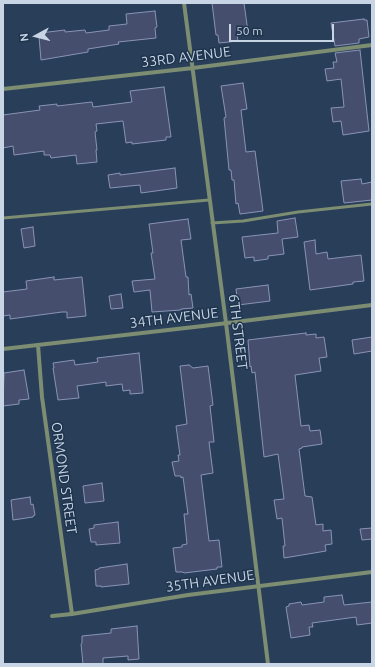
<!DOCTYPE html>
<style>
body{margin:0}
#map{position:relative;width:375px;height:667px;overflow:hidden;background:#293f59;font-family:Ubuntu,sans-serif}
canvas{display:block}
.frame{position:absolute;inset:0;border:4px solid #c7d5e5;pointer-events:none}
.north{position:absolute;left:16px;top:16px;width:40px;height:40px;-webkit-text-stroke:3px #1f344d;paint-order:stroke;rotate:263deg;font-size:11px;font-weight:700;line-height:16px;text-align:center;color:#c7d5e5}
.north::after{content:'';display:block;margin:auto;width:14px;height:18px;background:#c7d5e5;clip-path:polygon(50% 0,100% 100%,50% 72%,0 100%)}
.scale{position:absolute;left:229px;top:24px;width:105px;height:18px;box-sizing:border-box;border:2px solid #c7d5e5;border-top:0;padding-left:5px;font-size:12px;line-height:14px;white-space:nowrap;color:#c7d5e5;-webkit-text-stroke:3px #1f344d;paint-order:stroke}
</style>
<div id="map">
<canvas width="375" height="667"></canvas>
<div class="frame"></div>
<div class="north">N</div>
<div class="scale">50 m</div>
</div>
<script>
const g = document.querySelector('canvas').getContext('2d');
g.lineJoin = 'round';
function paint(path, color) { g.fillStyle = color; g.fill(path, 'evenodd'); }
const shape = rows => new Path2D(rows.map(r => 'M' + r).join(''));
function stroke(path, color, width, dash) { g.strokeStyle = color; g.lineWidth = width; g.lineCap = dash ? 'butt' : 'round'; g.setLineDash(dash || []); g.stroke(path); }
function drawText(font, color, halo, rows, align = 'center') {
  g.font = font + ' Ubuntu,sans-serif'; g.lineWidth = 3; g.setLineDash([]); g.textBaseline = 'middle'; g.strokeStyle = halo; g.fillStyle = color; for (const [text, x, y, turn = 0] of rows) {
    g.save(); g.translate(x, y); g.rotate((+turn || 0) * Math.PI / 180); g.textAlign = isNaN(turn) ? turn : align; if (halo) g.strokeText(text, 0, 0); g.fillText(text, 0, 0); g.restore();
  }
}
const building = shape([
 [212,3,244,3,248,32,237,33,238,41,219,43,218,35,216,35,212,3],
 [155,11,157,27,155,28,156,38,118,42,119,44,88,49,88,52,41,60,39,37,40,37,40,33,65,30,65,32,85,30,86,33,109,30,109,26,127,24,126,14,155,11],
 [364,19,364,20,367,20,369,37,359,39,359,43,335,46,331,23,364,19],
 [360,50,369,131,343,135,341,121,333,122,331,108,344,107,341,79,327,81,325,69,334,68,333,62,337,62,335,53,360,50],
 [243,83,247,109,241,110,246,152,255,151,263,211,240,214,238,203,236,204,234,180,232,180,231,170,229,170,224,118,226,117,221,86,243,83],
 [164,87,171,137,166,137,166,140,132,144,132,142,126,143,123,121,96,124,97,131,95,132,97,150,96,150,97,162,77,164,76,155,51,158,50,155,44,155,44,151,14,155,13,146,3,148,3,115,40,110,39,106,57,104,57,106,92,102,93,107,132,102,130,91,164,87],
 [175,168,177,188,141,193,140,185,110,188,108,175,120,173,120,175,175,168],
 [361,179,362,184,372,182,372,200,344,203,341,181,361,179],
 [295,218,298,237,282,239,284,254,268,256,268,259,254,261,254,257,245,258,242,237,278,233,277,221,295,218],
 [188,219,191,239,181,240,186,277,188,277,189,295,191,294,193,308,181,309,181,310,152,312,150,290,134,292,132,281,155,279,151,253,153,253,149,224,188,219],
 [33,227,35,246,24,248,21,229,33,227],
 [315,240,316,254,327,252,328,259,361,255,364,281,353,282,353,284,310,290,304,242,315,240],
 [54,277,54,280,82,277,86,316,67,318,67,312,62,312,10,319,10,315,3,316,3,292,27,289,26,281,54,277],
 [268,285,270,301,238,305,236,289,268,285],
 [121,294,123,308,111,309,109,296,121,294],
 [306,333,306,335,316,334,316,338,324,337,327,357,319,358,321,371,295,375,301,426,309,425,310,431,320,430,322,444,302,447,302,448,299,449,305,496,312,497,316,525,323,524,323,531,331,530,332,544,325,545,326,551,284,558,283,546,285,546,282,518,277,519,274,500,284,499,278,454,264,457,255,372,252,373,251,366,250,367,248,340,306,333],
 [372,337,372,351,354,354,352,340,372,337],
 [139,353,143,393,130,394,130,390,123,391,122,384,106,386,106,382,77,386,79,398,58,400,53,368,54,368,53,363,74,360,75,365,98,362,97,358,139,353],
 [189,365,193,368,208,366,213,405,210,406,214,442,209,442,213,473,201,475,209,541,219,540,222,567,217,567,217,569,184,573,183,572,176,572,173,548,182,547,182,545,187,544,184,514,188,514,183,477,181,478,181,476,175,476,172,462,179,461,178,455,180,455,176,426,187,424,180,366,189,365],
 [24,370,29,399,19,400,19,404,3,406,4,373,24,370],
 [102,483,104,501,85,503,83,486,102,483],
 [30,497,31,505,33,504,35,515,33,516,33,517,13,520,11,500,30,497],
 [118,522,120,543,96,545,96,542,91,542,89,529,94,528,94,525,118,522],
 [372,528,372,539,362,540,360,529,372,528],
 [127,564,129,584,101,587,101,586,96,586,95,570,99,569,99,568,127,564],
 [342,595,344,605,372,602,372,623,357,625,356,617,312,623,313,627,309,627,310,635,291,638,286,607,289,606,289,604,301,602,302,605,324,602,324,597,342,595],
 [137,626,139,659,128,660,128,656,103,658,103,664,83,664,81,644,82,643,82,636,111,633,111,629,137,626]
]);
const service = shape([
 [3,218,209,200],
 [212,223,243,221,298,212,372,204]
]);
const minor = shape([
 [184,3,226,323,268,664],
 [3,89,193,68,372,45],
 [38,345,42,397,72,614],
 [3,349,203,326,372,305],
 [52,616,72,614,188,595,372,572]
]);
const streetNames = [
 ["33RD AVENUE",186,57,-7],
 ["34TH AVENUE",174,318,-7],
 ["6TH STREET",238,332,83],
 ["ORMOND STREET",64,478,82],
 ["35TH AVENUE",210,581,-8]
];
paint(building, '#464e6d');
stroke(building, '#8a93b6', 1);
stroke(service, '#7d8d72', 3);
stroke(minor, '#7d8d72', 4);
drawText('14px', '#c7d5e5', '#1f344d', streetNames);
</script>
